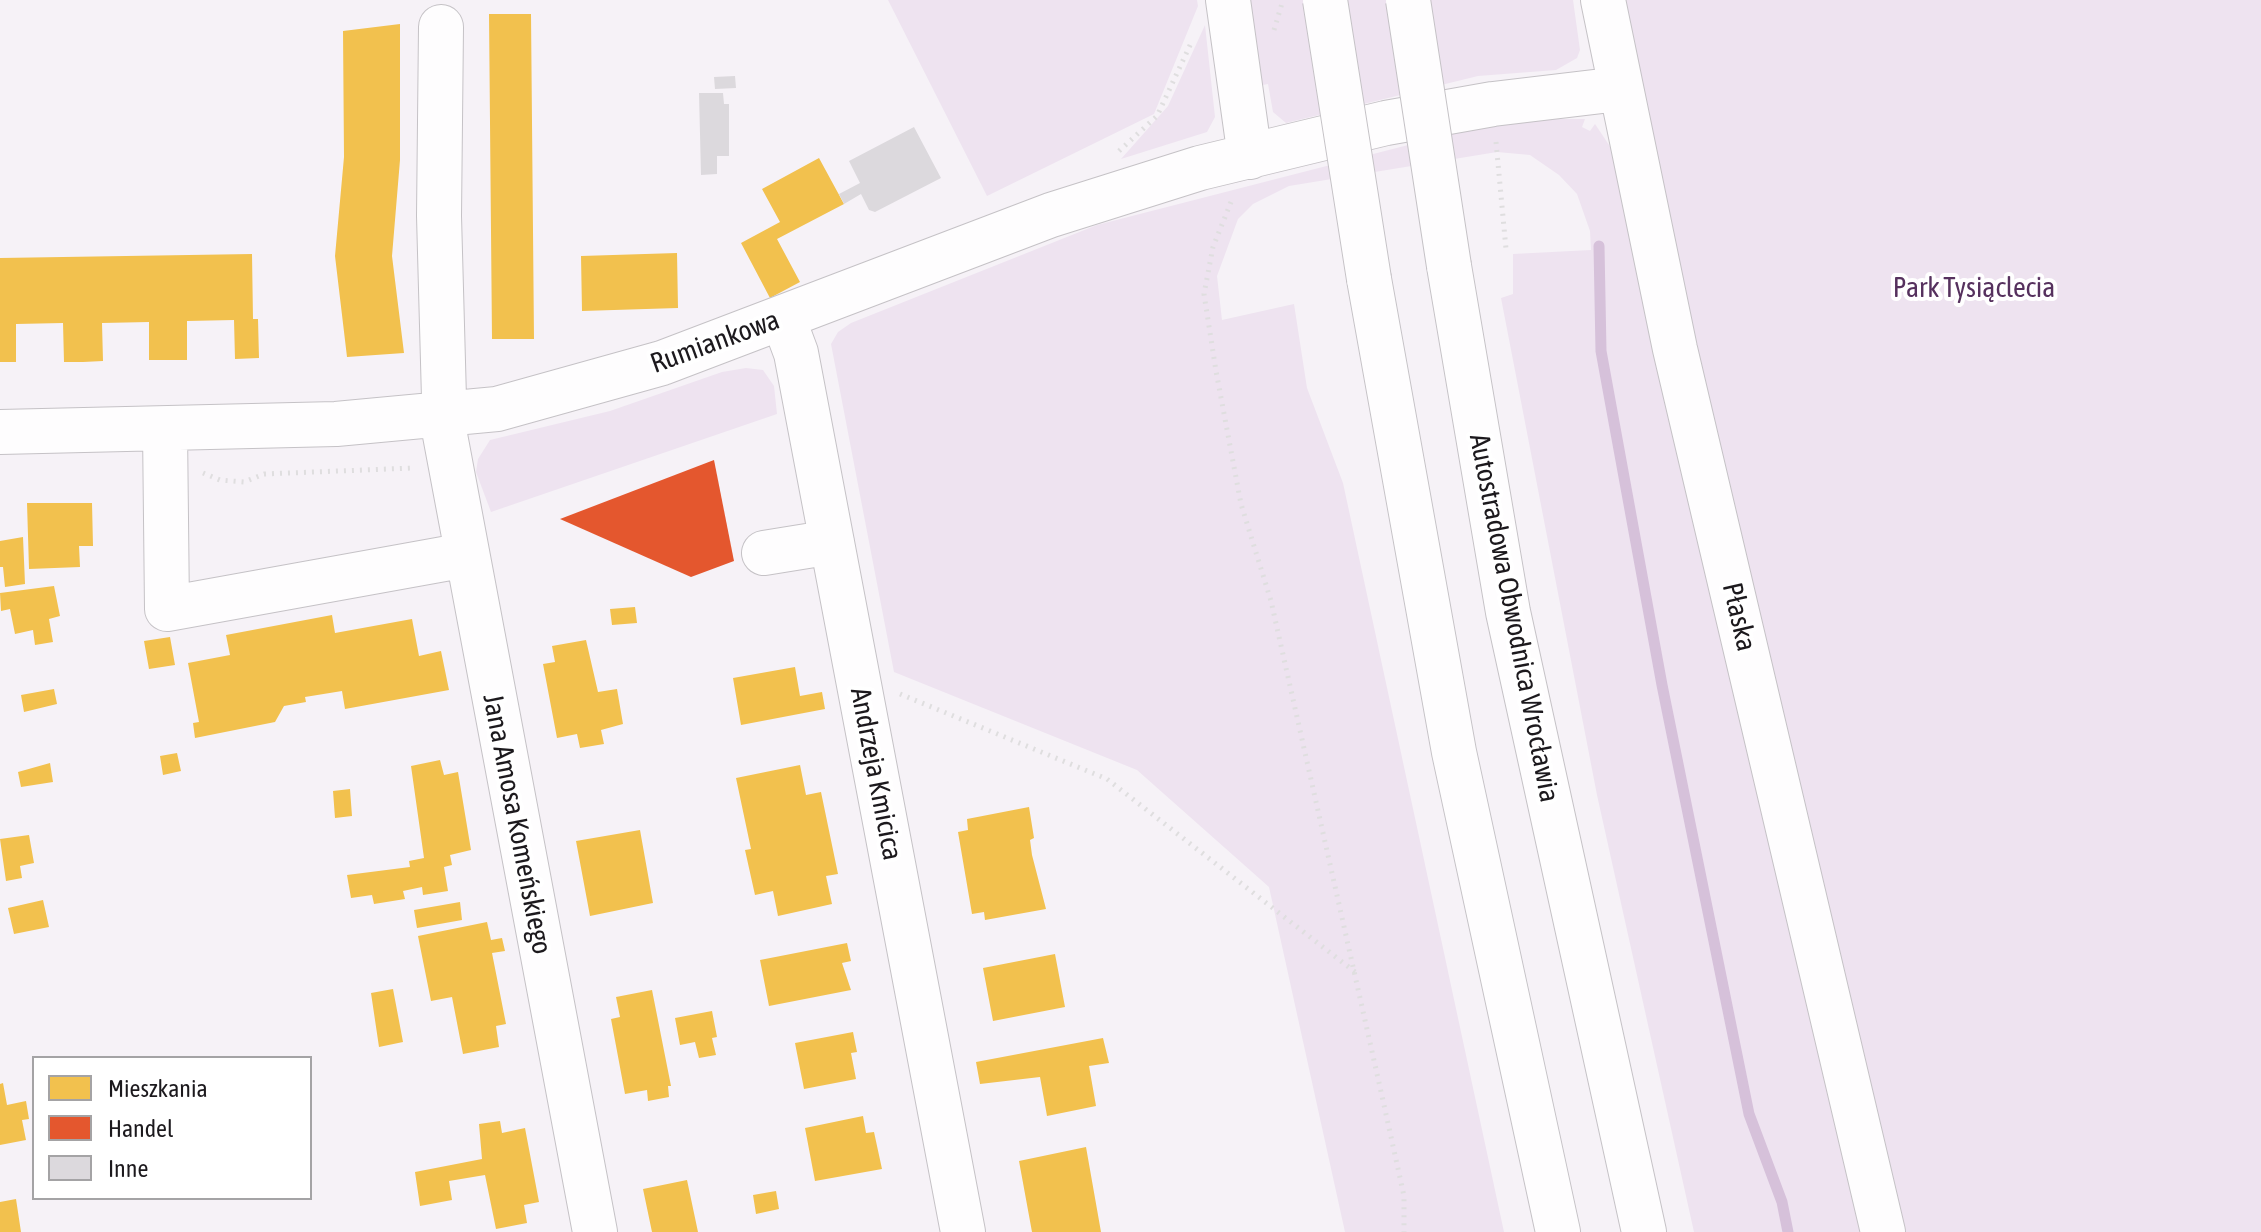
<!DOCTYPE html>
<meta charset="utf-8">
<style>
body{margin:0}
#map{position:relative;width:2261px;height:1232px;overflow:hidden;background:#f6f2f7;font-family:"Asap Condensed",sans-serif}
canvas{display:block}
.legend{position:absolute;left:32px;top:1056px;width:280px;height:144px;box-sizing:border-box;background:#fff;border:2px solid #a4a3a5;margin:0;padding:10px 14px;list-style:none;font-size:24px;color:#1c191d}
.legend li{display:flex;align-items:center;gap:16px;height:40px}
.legend b{width:40px;border:2px solid #a4a3a5}
</style>
<div id="map">
<canvas width="2261" height="1232"></canvas>
<ul class="legend">
<li><b style="height:22px;background:#f2c14e"></b>Mieszkania</li>
<li><b style="height:22px;background:#e4572e"></b>Handel</li>
<li><b style="height:22px;background:#dcd9dd"></b>Inne</li>
</ul>
</div>
<script>
const g = document.querySelector('canvas').getContext('2d');
g.lineJoin = 'round';
function paint(path, color) { g.fillStyle = color; g.fill(path, 'evenodd'); }
const shape = rows => new Path2D(rows.map(r => 'M' + r).join(''));
function stroke(path, color, width, dash) { g.strokeStyle = color; g.lineWidth = width; g.lineCap = dash ? 'butt' : 'round'; g.setLineDash(dash || []); g.stroke(path); }
function drawText(font, color, halo, rows, align = 'center') {
  g.font = font + ' "Asap Condensed",sans-serif'; g.lineWidth = 8; g.setLineDash([]); g.textBaseline = 'middle'; g.strokeStyle = halo; g.fillStyle = color; for (const [text, x, y, turn = 0] of rows) {
    g.save(); g.translate(x, y); g.rotate((+turn || 0) * Math.PI / 180); g.textAlign = isNaN(turn) ? turn : align; if (halo) g.strokeText(text, 0, 0); g.fillText(text, 0, 0); g.restore();
  }
}
const green = shape([
 [888,0,1197,0,1198,6,1154,114,987,196],
 [1245,0,1573,0,1580,50,1577,58,1556,70,1478,76,1286,123,1273,112,1268,84,1257,86],
 [1618,0,2261,0,2261,1232,1901,1232,1653,183],
 [1205,25,1215,117,1207,132,1121,159,1168,106],
 [1552,119,1585,119,1582,127,1590,131,1595,124,1613,151,1866,1232,1694,1232,1597,795,1501,298,1513,294,1513,254,1591,250,1590,231,1577,194,1559,175,1530,155,1497,152,1289,186,1253,204,1238,219,1217,276,1222,320,1294,304,1307,388,1343,483,1504,1232,1345,1232,1269,887,1137,770,894,672,831,344,838,332,851,323,1097,225,1486,125],
 [746,368,763,370,774,386,777,414,491,512,476,472,478,459,490,440,610,411,722,372]
]);
const homes = shape([
 [489,14,531,14,534,339,492,339],
 [400,24,400,160,392,256,404,353,347,357,335,256,344,157,343,31],
 [819,158,844,204,777,239,800,282,770,298,741,243,780,222,762,189],
 [677,253,678,308,582,311,581,256],
 [252,254,253,319,258,319,259,358,235,359,234,320,187,321,187,360,149,360,149,322,102,323,103,361,83,362,64,362,63,323,16,324,16,362,0,362,0,258],
 [27,503,92,503,93,546,79,546,80,567,29,569],
 [23,537,25,584,5,587,3,567,0,567,0,541],
 [54,586,60,616,49,619,53,642,35,645,33,630,15,634,10,609,1,611,0,593],
 [635,607,637,623,612,625,610,609],
 [332,615,335,633,412,619,419,656,441,651,449,690,345,709,342,691,305,697,306,702,284,706,275,722,195,738,193,723,199,722,188,663,230,655,226,635],
 [170,637,175,665,149,669,144,641],
 [586,640,598,692,617,689,623,724,601,730,604,744,580,748,577,734,557,738,543,664,555,662,552,646],
 [795,667,800,696,822,692,825,709,741,725,733,678],
 [54,689,57,704,24,712,21,695],
 [177,753,181,771,163,775,160,756],
 [440,760,444,775,458,772,471,850,450,855,452,865,444,867,448,891,423,895,422,887,403,891,405,899,374,904,372,895,351,898,347,875,410,867,409,861,424,858,411,766],
 [50,763,53,782,21,787,18,772],
 [800,765,806,795,821,792,838,874,826,876,832,904,778,916,773,891,755,895,745,850,751,849,736,778],
 [350,789,352,816,335,818,333,791],
 [1029,807,1034,838,1030,840,1032,855,1046,909,985,920,984,912,972,914,958,832,968,830,967,819],
 [640,830,653,903,590,916,576,841],
 [29,835,34,863,20,866,22,878,6,881,0,839],
 [43,900,49,927,14,934,8,908],
 [460,902,462,920,417,928,414,910],
 [487,922,491,940,502,938,505,951,492,953,506,1024,496,1026,499,1047,463,1054,452,997,431,1001,418,936],
 [847,943,851,961,842,963,851,990,769,1006,760,960],
 [1055,954,1065,1007,993,1021,983,968],
 [393,989,403,1042,379,1047,371,993],
 [652,990,671,1086,668,1086,669,1097,648,1101,647,1090,625,1094,611,1019,620,1017,616,997],
 [712,1011,717,1037,712,1038,716,1055,699,1058,695,1042,680,1045,675,1018],
 [853,1032,857,1052,851,1053,856,1079,804,1089,795,1043],
 [1103,1038,1109,1063,1089,1066,1096,1106,1047,1116,1040,1077,980,1084,976,1062],
 [3,1083,7,1105,26,1101,29,1119,22,1120,26,1140,0,1145,0,1084],
 [863,1116,866,1133,874,1132,882,1169,815,1181,805,1128],
 [500,1121,502,1133,525,1128,539,1202,524,1205,527,1223,496,1229,485,1175,449,1181,452,1200,420,1206,415,1172,482,1159,479,1124],
 [1086,1147,1101,1232,1032,1232,1019,1161],
 [687,1180,698,1232,652,1232,643,1189],
 [776,1191,779,1209,756,1214,753,1195],
 [16,1199,21,1232,0,1232,0,1202]
]);
const shops = shape([
 [714,460,734,561,691,577,560,519]
]);
const stream = shape([
 [1599,246,1601,351,1662,685,1749,1114,1782,1202,1788,1232]
]);
const building = shape([
 [735,76,736,88,715,89,714,77],
 [699,93,723,93,724,104,729,104,729,156,717,156,717,174,701,175],
 [914,127,941,178,875,212,869,210,861,194,844,204,839,194,860,183,849,161]
]);
const path = shape([
 [1274,30,1283,0],
 [1496,142,1506,249],
 [1119,151,1157,116,1192,41],
 [1231,202,1213,247,1204,294,1216,371,1241,504,1271,601,1384,1105,1404,1196,1404,1232],
 [203,473,220,480,244,482,264,474,413,468],
 [900,694,1107,779,1355,972]
]);
const minor = shape([
 [1228,0,1250,157],
 [1603,0,1675,349,1883,1232],
 [441,27,439,216,445,435,595,1232],
 [783,318,796,353,963,1232],
 [165,429,167,609,466,555],
 [0,432,336,424,497,409,662,363,1051,215,1200,168,1386,123,1493,104,1619,89],
 [764,553,832,542]
]);
const highway = shape([
 [1449,266,1508,612,1644,1232],
 [1369,279,1454,752,1558,1232]
]);
const highwayBridge = shape([
 [1325,0,1369,279],
 [1408,0,1449,266]
]);
const parkNames = [
 ["Park Tysiąclecia",1974,288]
];
const streetNames = [
 ["Rumiankowa",715,342,-20],
 ["Płaska",1739,617,77],
 ["Autostradowa Obwodnica Wrocławia",1514,618,79],
 ["Andrzeja Kmicica",876,774,79],
 ["Jana Amosa Komeńskiego",517,824,79]
];
paint(green, '#eee3f0');
paint(homes, '#f2c14e');
paint(shops, '#e4572e');
stroke(stream, '#d6c1da', 11);
paint(building, '#dcd9dd');
stroke(minor, '#c5c2c6', 46);
stroke(highway, '#c5c2c6', 46);
stroke(path, '#dfdedf', 5, [2, 6]);
stroke(minor, '#fefdfe', 44);
stroke(highway, '#fefdfe', 44);
stroke(highwayBridge, '#c5c2c6', 46, []);
stroke(highwayBridge, '#fefdfe', 44);
drawText('28px', '#56315e', '#fff', parkNames);
drawText('28px', '#1c191d', '#fff', streetNames);
</script>
